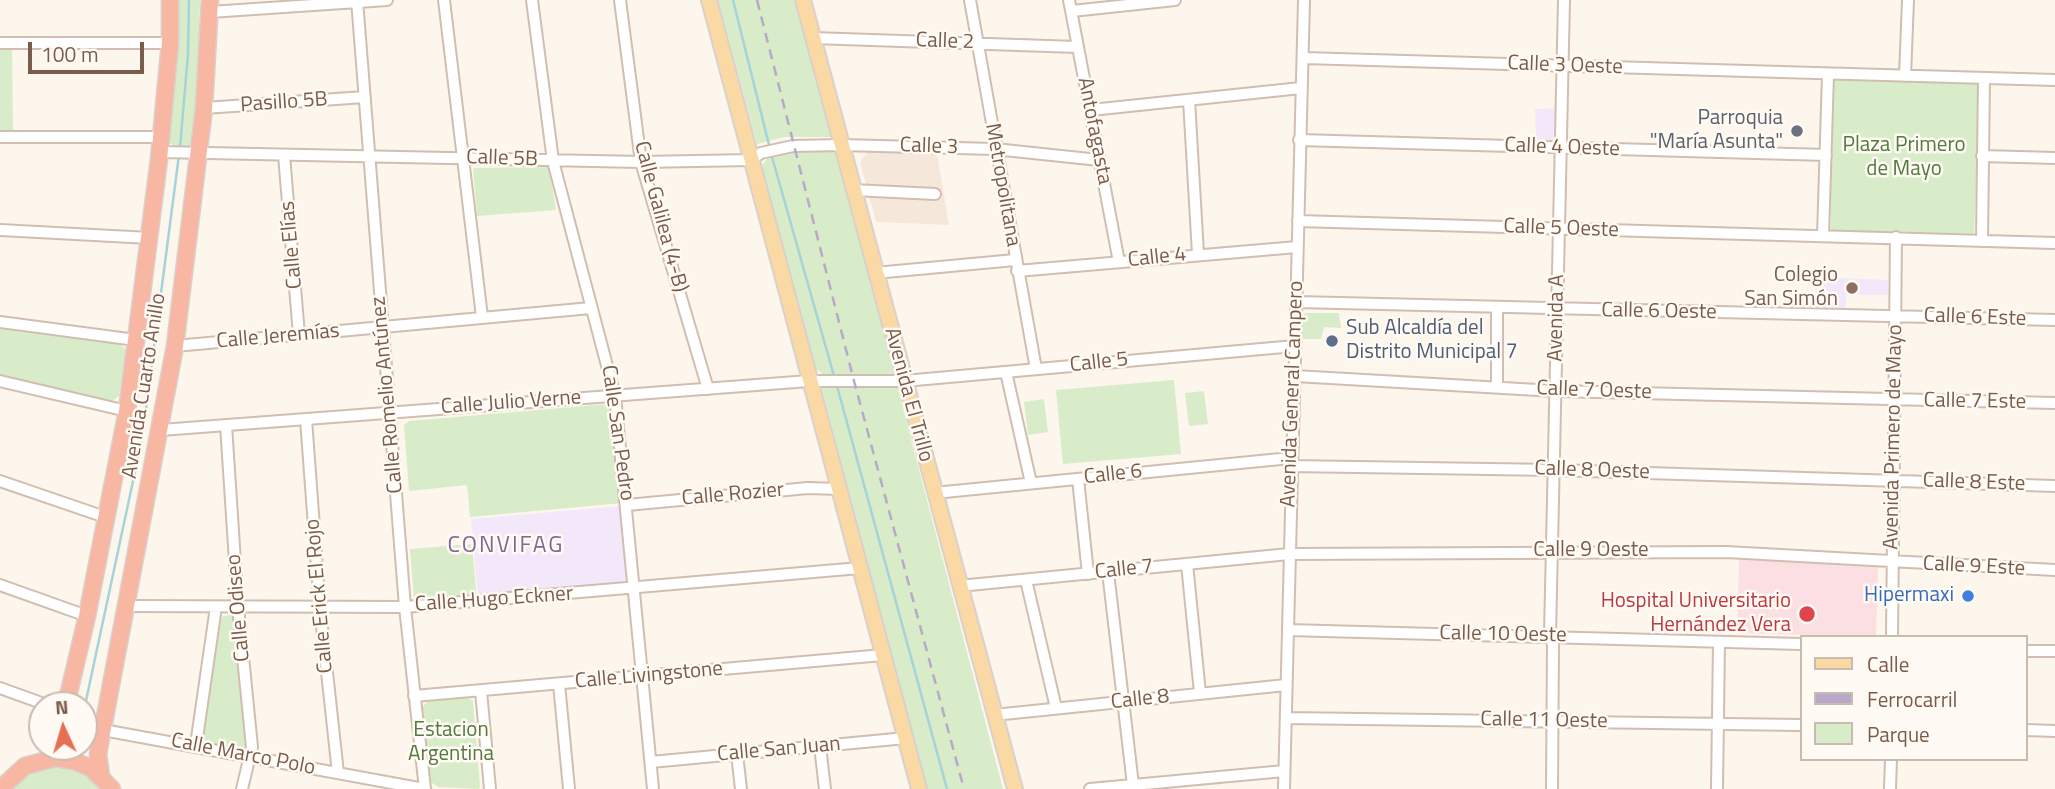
<!DOCTYPE html>
<meta charset="utf-8">
<style>
body{margin:0}
#map{position:relative;width:2055px;height:789px;overflow:hidden;background:#fdf6ec;font-family:"Titillium Web",sans-serif}
canvas{display:block}
.legend{position:absolute;left:1800px;top:635px;width:228px;height:126px;box-sizing:border-box;background:#fffaf3;border:2px solid #cabbb1;margin:0;padding:9px 12px;list-style:none;font-size:21px;color:#7a5c4d}
.legend li{display:flex;align-items:center;gap:14px;height:35px}
.legend b{width:35px;border:2px solid #cabbb1}
.north{position:absolute;left:28px;top:691px;width:70px;height:70px;box-sizing:border-box;background:#fffaf3;border:2px solid #cabbb1;border-radius:50%;rotate:356deg;font-size:19px;font-weight:700;line-height:28px;text-align:center;color:#7a5c4d}
.north::after{content:'';display:block;margin:auto;width:24px;height:32px;background:#e76f51;clip-path:polygon(50% 0,100% 100%,50% 72%,0 100%)}
.scale{position:absolute;left:28px;top:42px;width:116px;height:32px;box-sizing:border-box;border:4px solid #7a5c4d;border-top:0;padding-left:9px;font-size:21px;line-height:24px;white-space:nowrap;color:#7a5c4d;-webkit-text-stroke:5px #fffaf3;paint-order:stroke}
</style>
<div id="map">
<canvas width="2055" height="789"></canvas>
<ul class="legend">
<li><b style="height:9px;background:#fbd9a5"></b>Calle</li>
<li><b style="height:9px;background:#b9a8c9"></b>Ferrocarril</li>
<li><b style="height:19px;background:#d8ecc9"></b>Parque</li>
</ul>
<div class="north">N</div>
<div class="scale">100 m</div>
</div>
<script>
const g = document.querySelector('canvas').getContext('2d');
g.lineJoin = 'round';
function paint(path, color) { g.fillStyle = color; g.fill(path, 'evenodd'); }
const shape = rows => new Path2D(rows.map(r => 'M' + r).join(''));
function stroke(path, color, width, dash) { g.strokeStyle = color; g.lineWidth = width; g.lineCap = dash ? 'butt' : 'round'; g.setLineDash(dash || []); g.stroke(path); }
function drawText(font, color, halo, rows, align = 'center') {
  g.font = font + ' "Titillium Web",sans-serif'; g.lineWidth = 5; g.setLineDash([]); g.textBaseline = 'middle'; g.strokeStyle = halo; g.fillStyle = color; for (const [text, x, y, turn = 0] of rows) {
    g.save(); g.translate(x, y); g.rotate((+turn || 0) * Math.PI / 180); g.textAlign = isNaN(turn) ? turn : align; if (halo) g.strokeText(text, 0, 0); g.fillText(text, 0, 0); g.restore();
  }
}
const residential = shape([
 [868,151,937,154,949,225,876,222,860,162]
]);
const education = shape([
 [1556,108,1557,140,1536,141,1535,109],
 [1816,277,1888,280,1888,295,1846,295,1846,308,1816,308],
 [621,506,628,584,478,597,471,519]
]);
const medical = shape([
 [1739,560,1878,564,1876,637,1737,633]
]);
const green = shape([
 [177,0,200,0,196,141,189,149,175,149,169,141,177,49],
 [718,0,800,0,837,137,784,137,757,144],
 [12,45,13,133,0,133,0,46],
 [1837,78,1974,82,1977,85,1980,91,1974,234,1835,232,1831,229,1831,85],
 [801,150,840,150,899,375,824,375,816,369,761,167,767,159],
 [549,167,556,210,477,216,473,168],
 [1306,313,1339,313,1341,328,1324,327,1321,339,1301,339,1302,315],
 [0,329,120,344,126,350,119,396,112,401,0,375],
 [1174,380,1181,454,1063,464,1056,390],
 [821,385,897,386,1003,789,926,789],
 [1204,391,1208,424,1189,426,1185,393],
 [1044,399,1048,432,1028,435,1024,402],
 [608,404,611,405,622,503,470,517,467,485,409,491,404,425,409,421],
 [472,544,477,601,419,604,414,599,410,549],
 [233,614,250,745,247,751,201,743,199,739,222,617],
 [465,696,473,701,480,786,479,789,438,787,428,780,423,706,431,699],
 [60,766,79,769,106,789,13,789,23,778,41,769]
]);
const stream = shape([
 [733,0,769,145],
 [180,148,188,54,189,0],
 [772,157,834,376],
 [837,386,947,789],
 [84,710,142,439,179,155]
]);
const minor = shape([
 [357,0,405,607,425,789],
 [444,0,482,317],
 [532,0,553,161,615,396,653,789],
 [620,0,641,162,708,389],
 [970,0,1036,369],
 [1069,0,1119,262],
 [1072,11,1175,0],
 [210,12,387,0],
 [813,38,1077,47],
 [0,43,170,43],
 [1303,58,2055,80],
 [1905,76,1908,0],
 [1189,100,1198,254],
 [204,108,365,97],
 [1091,110,1301,88],
 [0,137,161,137],
 [1299,140,1826,155],
 [160,152,641,162,751,160,761,153,793,146,841,145,995,149,1099,160],
 [284,155,299,335],
 [1982,156,2055,158],
 [853,190,935,194],
 [1298,221,2055,243],
 [0,230,150,238],
 [1823,236,1828,74],
 [1982,241,1984,78],
 [1017,271,1297,247],
 [875,273,1015,260],
 [1297,302,2055,320],
 [0,322,136,340],
 [175,346,591,308],
 [1006,372,1031,483],
 [1295,376,1555,391,2055,403],
 [0,381,127,411],
 [1497,387,1497,308],
 [306,419,320,608,338,773],
 [226,425,238,607,252,747,242,789],
 [161,430,809,381,904,381,1295,346],
 [1290,466,1554,470,2055,486],
 [1078,479,1088,574],
 [0,481,108,518],
 [934,493,1291,458],
 [627,505,808,488,839,489],
 [1187,564,1200,693],
 [1108,572,1133,785],
 [1026,580,1056,708],
 [0,585,87,616],
 [959,586,1289,554,1726,552,2055,570],
 [127,606,405,607,860,568],
 [1288,630,1801,644],
 [1892,637,1896,237],
 [2025,651,2055,651],
 [559,684,569,789],
 [0,688,47,705],
 [481,691,490,789],
 [414,696,883,655],
 [994,715,1286,685],
 [1286,718,1801,725],
 [103,730,424,789],
 [2025,730,2055,731],
 [196,745,216,607],
 [820,746,825,789],
 [737,754,741,789],
 [651,762,906,738],
 [1090,789,1284,771],
 [1284,789,1304,0],
 [1552,789,1553,645,1550,635,1564,0],
 [1717,789,1719,642],
 [1890,789,1891,759]
]);
const major = shape([
 [709,0,919,789],
 [803,0,1015,789]
]);
const highway = shape([
 [66,705,87,616,127,411,159,159,170,43,170,0],
 [101,776,98,754,175,346,204,108,210,0],
 [0,789,25,766,55,758,74,761,91,768,112,789]
]);
const rail = shape([
 [757,0,854,381,964,789]
]);
const markers = [
 [1797,131,7,"#6b7280"],
 [1852,288,7,"#8d6e63"],
 [1332,341,7,"#5c6f8a"],
 [1968,596,7,"#3f7fe0"],
 [1807,614,9,"#e0444e"]
];
const streetNames = [
 ["Calle 2",945,42,2],
 ["Calle 3 Oeste",1565,66,2],
 ["Pasillo 5B",284,103,-4],
 ["Antofagasta",1094,131,79],
 ["Calle 3",929,147,2],
 ["Calle 4 Oeste",1562,148,2],
 ["Calle 5B",502,159,2],
 ["Metropolitana",1002,185,80],
 ["Calle Galilea (4-B)",660,217,75],
 ["Calle 5 Oeste",1561,229,2],
 ["Calle Elías",292,245,-95],
 ["Calle 4",1157,258,-6],
 ["Calle 6 Oeste",1659,312,1],
 ["Avenida A",1557,318,-89],
 ["Calle 6 Este",1975,318,2],
 ["Calle Jeremías",278,337,-5],
 ["Calle 5",1099,363,-6],
 ["Avenida Cuarto Anillo",145,386,-81],
 ["Calle 7 Oeste",1594,391,2],
 ["Avenida General Campero",1293,394,-88],
 ["Calle Romelio Antúnez",388,395,-95],
 ["Avenida El Trillo",908,395,75],
 ["Calle 7 Este",1975,402,1],
 ["Calle Julio Verne",511,403,-4],
 ["Calle San Pedro",617,433,82],
 ["Avenida Primero de Mayo",1894,437,-89],
 ["Calle 8 Oeste",1592,471,2],
 ["Calle 6",1113,475,-6],
 ["Calle 8 Este",1974,483,2],
 ["Calle Rozier",733,495,-5],
 ["Calle 9 Oeste",1591,551],
 ["Calle 9 Este",1974,567,3],
 ["Calle 7",1124,570,-6],
 ["Calle Erick El Rojo",320,596,-95],
 ["Calle Hugo Eckner",494,600,-4],
 ["Calle Odiseo",239,608,-95],
 ["Calle 10 Oeste",1503,635,1],
 ["Calle Livingstone",649,676,-5],
 ["Calle 8",1140,700,-6],
 ["Calle 11 Oeste",1544,721,1],
 ["Calle San Juan",779,750,-5],
 ["Calle Marco Polo",243,755,11]
];
const worshipNames = [
 ["Parroquia",1783,119],
 ["\"María Asunta\"",1783,143]
];
const parkNames = [
 ["Plaza Primero",1904,146],
 ["de Mayo",1904,170],
 ["Estacion",451,731],
 ["Argentina",451,755]
];
const educationNames = [
 ["Colegio",1838,276],
 ["San Simón",1838,300]
];
const serviceNames = [
 ["Sub Alcaldía del",1346,329],
 ["Distrito Municipal 7",1346,353]
];
const shopNames = [
 ["Hipermaxi",1954,596]
];
const healthNames = [
 ["Hospital Universitario",1791,602],
 ["Hernández Vera",1791,626]
];
const neighbourhoodNames = [
 ["CONVIFAG",506,546]
];
paint(residential, '#f5e8da');
paint(education, '#f3e8fa');
paint(medical, '#fbdfe3');
paint(green, '#d8ecc9');
stroke(stream, '#a5d3da', 2.5);
stroke(minor, '#d1beb0', 14);
stroke(major, '#dad1cd', 18);
stroke(highway, '#dad1cd', 19);
stroke(minor, '#fff', 10);
stroke(major, '#fbd9a5', 14);
stroke(highway, '#f7b7a3', 16);
stroke(rail, '#b9a8c9', 2.5, [10, 7]);
for (const [x, y, r, color] of markers) { const dot = new Path2D(); dot.arc(x, y, r, 0, 2 * Math.PI); g.fillStyle = color; g.fill(dot); stroke(dot, '#fffaf3', 2.5); }
drawText('21px', '#7a5c4d', '#fffaf3', streetNames);
drawText('21px', '#5b616d', '#fffaf3', worshipNames, 'right');
drawText('21px', '#537a41', '#fffaf3', parkNames);
drawText('21px', '#785e54', '#fffaf3', educationNames, 'right');
drawText('21px', '#4e5e75', '#fffaf3', serviceNames, 'left');
drawText('21px', '#366cbe', '#fffaf3', shopNames, 'right');
drawText('21px', '#be3a42', '#fffaf3', healthNames, 'right');
g.letterSpacing = '2px';
drawText('23px', '#846695', '#fffaf3', neighbourhoodNames);
g.letterSpacing = '0px';
</script>
